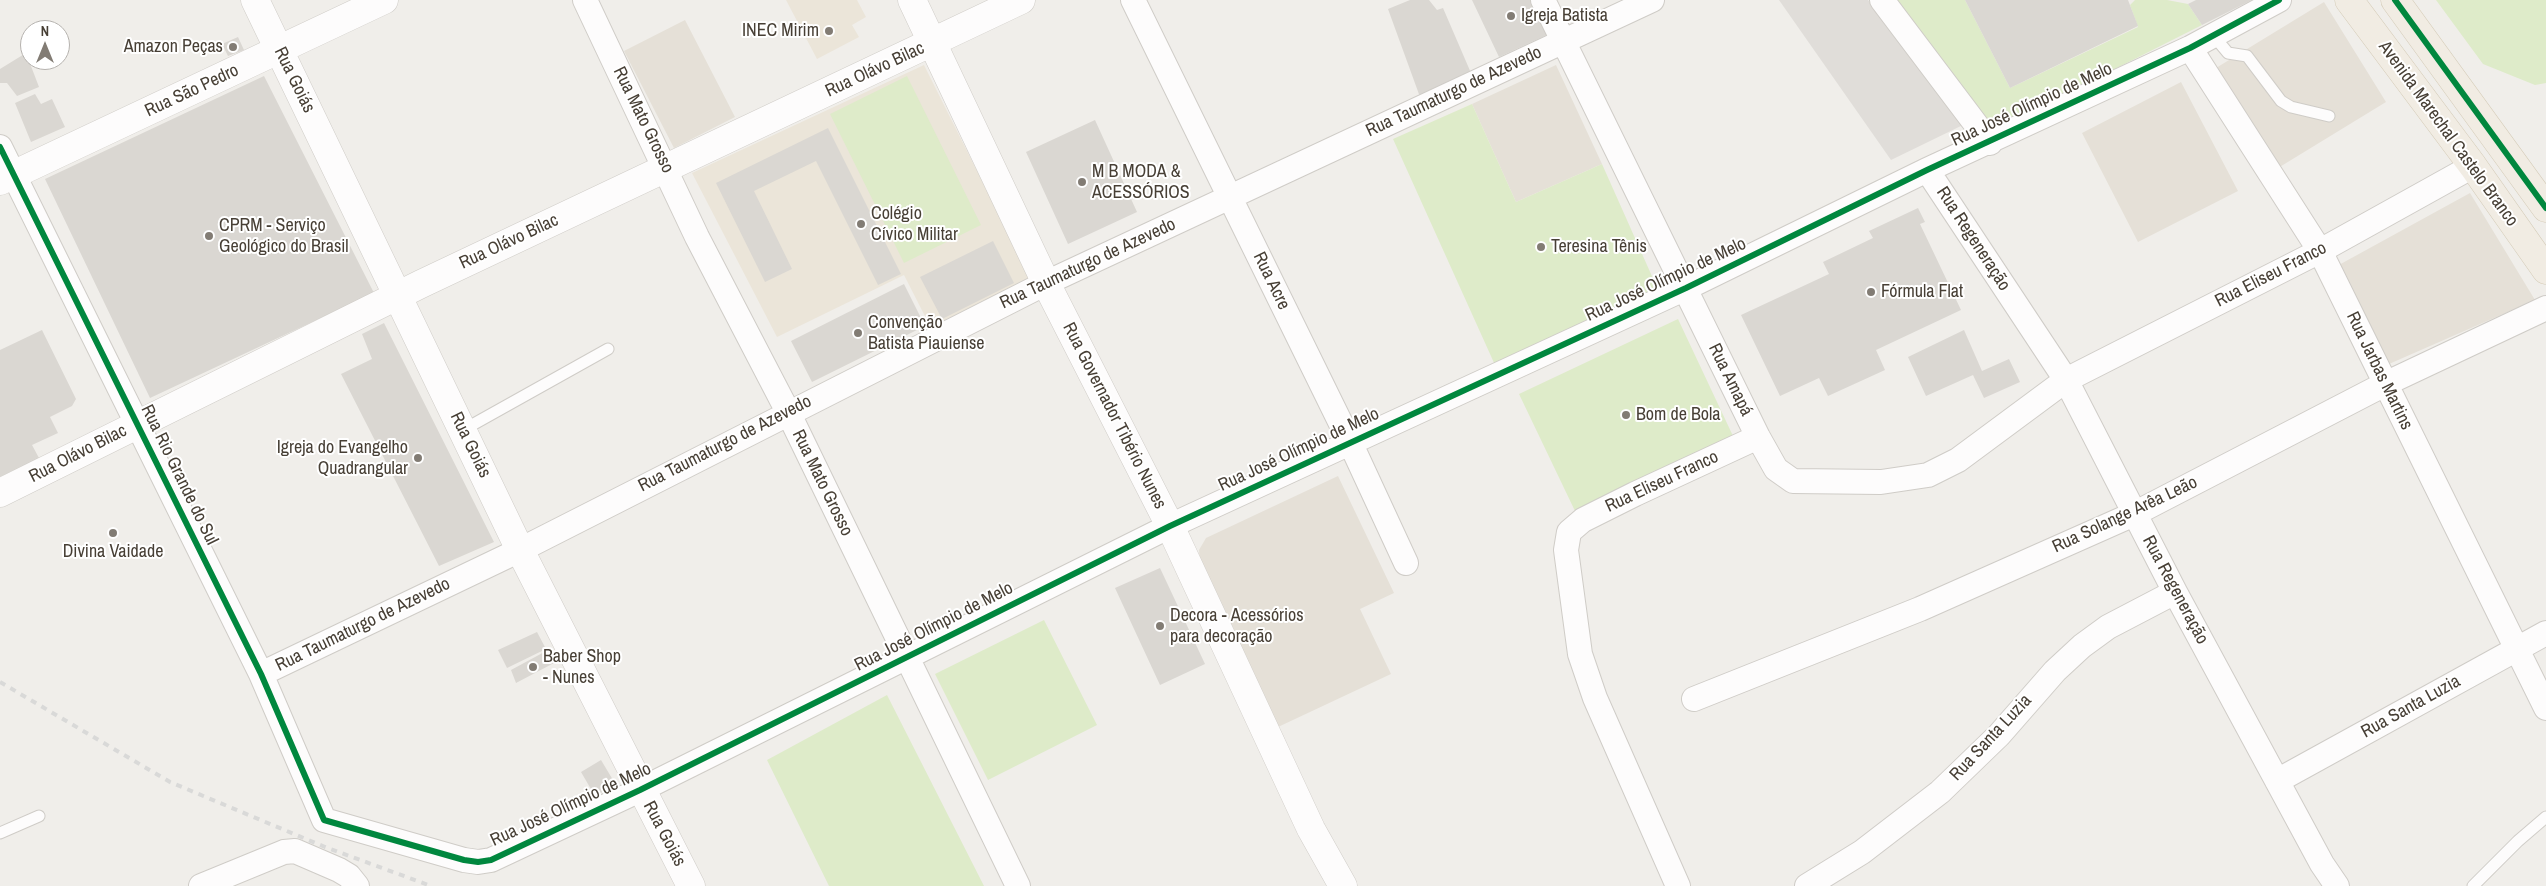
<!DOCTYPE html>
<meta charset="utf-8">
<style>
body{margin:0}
#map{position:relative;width:2546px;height:886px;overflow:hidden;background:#f0eeea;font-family:"Archivo Narrow",sans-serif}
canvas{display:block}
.north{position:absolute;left:20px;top:20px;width:50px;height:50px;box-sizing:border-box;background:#fff;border:1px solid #b5b2ae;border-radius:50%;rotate:0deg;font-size:14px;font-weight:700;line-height:20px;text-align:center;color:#473f35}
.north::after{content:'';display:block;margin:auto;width:18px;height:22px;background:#827c74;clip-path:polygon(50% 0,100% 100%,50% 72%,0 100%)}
</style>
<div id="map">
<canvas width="2546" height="886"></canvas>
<div class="north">N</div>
</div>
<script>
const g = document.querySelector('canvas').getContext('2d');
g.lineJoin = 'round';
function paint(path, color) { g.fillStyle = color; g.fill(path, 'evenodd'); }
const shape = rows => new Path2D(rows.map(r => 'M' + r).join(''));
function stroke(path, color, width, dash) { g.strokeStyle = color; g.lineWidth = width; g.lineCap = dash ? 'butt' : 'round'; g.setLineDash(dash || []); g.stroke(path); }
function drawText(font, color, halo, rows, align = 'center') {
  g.font = font + ' "Archivo Narrow",sans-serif'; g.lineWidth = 4; g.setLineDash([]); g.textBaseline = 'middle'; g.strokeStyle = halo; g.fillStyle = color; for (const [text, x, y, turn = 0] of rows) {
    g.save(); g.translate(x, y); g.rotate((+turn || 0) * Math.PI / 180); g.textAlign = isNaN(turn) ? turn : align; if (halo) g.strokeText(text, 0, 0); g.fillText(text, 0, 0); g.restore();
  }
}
const residential = shape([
 [2324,2,2386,102,2278,168,2216,68],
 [685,20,735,117,674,148,624,51],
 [1556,65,1602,164,1516,202,1472,104],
 [2181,82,2238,191,2138,242,2082,133],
 [2470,193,2535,300,2389,364,2337,266],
 [1338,476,1394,593,1360,609,1391,674,1278,727,1200,565,1199,550,1206,538]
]);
const education = shape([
 [786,0,857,0,866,17,852,25,859,37,817,59],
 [924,65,1032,281,932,330,904,275,777,337,692,173]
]);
const green = shape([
 [1890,0,1965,0,2010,88,2138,27,2130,5,2135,0,2167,0,2188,4,2202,25,1990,132],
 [2436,0,2546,0,2546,83,2535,85,2483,64],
 [907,76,981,225,904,263,830,114],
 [1472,104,1516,202,1602,164,1659,292,1495,365,1393,139],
 [1678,319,1733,436,1575,511,1519,394],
 [1044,620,1097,725,988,780,935,674],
 [887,695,984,886,829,886,767,760]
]);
const parking = shape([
 [1779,0,1868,0,1965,124,1891,160]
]);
const building = shape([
 [1410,0,1429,0,1437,10,1443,8,1471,73,1420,97,1388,9],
 [1472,0,1533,0,1551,33,1499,57],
 [1965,0,2128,0,2138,26,2010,88],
 [2196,0,2252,0,2202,25,2188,4],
 [238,37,244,50,228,56,222,44],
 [26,53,39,87,17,96,7,83,0,83,0,69],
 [264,76,374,293,150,398,45,179],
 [35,94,41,104,52,99,65,127,31,142,15,103],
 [1095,120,1137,212,1068,244,1026,152],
 [828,128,901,274,878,285,816,161,754,191,792,269,765,282,716,183],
 [1918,208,1925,222,1920,224,1961,310,1876,350,1885,370,1828,396,1819,378,1780,396,1741,315,1829,274,1823,262,1873,238,1869,231],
 [993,241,1014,283,942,319,920,277],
 [904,284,925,326,812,382,791,341],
 [384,323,494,542,439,566,341,374,372,359,362,334],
 [42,330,76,399,72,406,50,417,58,433,32,445,39,458,0,477,0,350],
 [1964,330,1982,371,2009,359,2020,382,1984,398,1973,375,1926,396,1908,357],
 [1160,568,1205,664,1160,685,1115,588],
 [537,632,546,649,507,668,498,650],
 [548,650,554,663,516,683,511,670],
 [601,760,616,785,595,796,581,772]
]);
const service = shape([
 [2213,35,2228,53,2247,56,2281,101,2291,107,2329,116],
 [463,430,608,349],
 [0,833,39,816],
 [2473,886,2518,841,2546,817]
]);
const minor = shape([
 [585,0,697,237,788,412,1018,886],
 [1133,0,1350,442,1406,563],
 [1543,0,1758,437,1776,469,1793,481,1881,482,1928,475,1958,460,2066,380,2320,251,2473,166],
 [1882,0,1990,143],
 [2190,48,2320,251,2546,708],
 [0,147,261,674,324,820,464,860,478,862,491,860,640,790,1170,526,1686,288,1927,170,2190,48,2279,0],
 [1927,170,2066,380,2175,592,2322,864,2337,886],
 [261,674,520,550,1046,283,1652,0],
 [1694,699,1920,609,2134,514,2385,384,2546,308],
 [2277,781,2546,633],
 [201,886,284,852,295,851,339,870,349,876,357,886],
 [1678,886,1595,698,1580,654,1566,550,1569,532,1583,520,1635,494,1758,437],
 [1807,886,1862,852,1940,792,1999,735,2055,671,2082,646,2108,627,2175,592]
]);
const tertiary = shape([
 [255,0,520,550,691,886],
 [912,0,1046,283,1170,526,1311,829,1343,886],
 [0,181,384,0],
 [0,493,421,284,1021,0]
]);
const primary = shape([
 [2349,0,2473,166,2546,270],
 [2395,0,2546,208]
]);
const rail = shape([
 [0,682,170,782,325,847,431,886]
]);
const cycleway = shape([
 [2395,0,2546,208],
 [0,147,261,674,324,820,464,860,478,862,491,860,640,790,1170,526,1686,288,1927,170,2190,48,2279,0]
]);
const markers = [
 [1511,16,5,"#827c74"],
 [829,31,5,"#827c74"],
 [233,47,5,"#827c74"],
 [1082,182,5,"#827c74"],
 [861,224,5,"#827c74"],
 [209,236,5,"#827c74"],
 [1541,247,5,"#827c74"],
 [1871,292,5,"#827c74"],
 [858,333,5,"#827c74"],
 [1626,415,5,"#827c74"],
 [418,458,5,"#827c74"],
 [113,533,5,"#827c74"],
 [1160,626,5,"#827c74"],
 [533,667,5,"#827c74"]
];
const poiNames = [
 ["Igreja Batista",1521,16],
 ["INEC Mirim",819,31,"right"],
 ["Amazon Peças",223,47,"right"],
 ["M B MODA &",1092,172],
 ["ACESSÓRIOS",1092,193],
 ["Colégio",871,214],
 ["Cívico Militar",871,235],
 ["CPRM - Serviço",219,226],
 ["Geológico do Brasil",219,247],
 ["Teresina Tênis",1551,247],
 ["Fórmula Flat",1881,292],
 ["Convenção",868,323],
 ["Batista Piauiense",868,344],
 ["Bom de Bola",1636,415],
 ["Igreja do Evangelho",408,448,"right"],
 ["Quadrangular",408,469,"right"],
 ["Divina Vaidade",113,552,"center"],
 ["Decora - Acessórios",1170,616],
 ["para decoração",1170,637],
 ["Baber Shop",543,657],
 ["- Nunes",543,678]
];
const streetNames = [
 ["Rua Olávo Bilac",875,70,-25],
 ["Rua Goiás",294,80,64],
 ["Rua São Pedro",192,91,-25],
 ["Rua Taumaturgo de Azevedo",1454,92,-25],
 ["Rua José Olímpio de Melo",2032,105,-25],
 ["Rua Mato Grosso",643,120,64],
 ["Avenida Marechal Castelo Branco",2448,134,54],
 ["Rua Regeneração",1973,239,57],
 ["Rua Olávo Bilac",509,242,-25],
 ["Rua Taumaturgo de Azevedo",1088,264,-25],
 ["Rua Eliseu Franco",2271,275,-27],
 ["Rua José Olímpio de Melo",1666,280,-25],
 ["Rua Acre",1271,281,64],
 ["Rua Jarbas Martins",2379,371,64],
 ["Rua Amapá",1730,380,64],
 ["Rua Governador Tibério Nunes",1114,416,63],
 ["Rua Taumaturgo de Azevedo",725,444,-27],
 ["Rua Goiás",470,445,64],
 ["Rua José Olímpio de Melo",1299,450,-25],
 ["Rua Olávo Bilac",78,454,-27],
 ["Rua Rio Grande do Sul",179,475,64],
 ["Rua Eliseu Franco",1662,482,-25],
 ["Rua Mato Grosso",822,483,64],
 ["Rua Solange Arêa Leão",2125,515,-25],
 ["Rua Regeneração",2175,590,62],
 ["Rua Taumaturgo de Azevedo",363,625,-26],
 ["Rua José Olímpio de Melo",934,627,-27],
 ["Rua Santa Luzia",2411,707,-29],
 ["Rua Santa Luzia",1991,738,-47],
 ["Rua José Olímpio de Melo",571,805,-25],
 ["Rua Goiás",664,834,62]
];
paint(residential, '#e5e0d7');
paint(education, '#ebe5d9');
paint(green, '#deebc9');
paint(parking, '#e0ddd9');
paint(building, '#dad7d2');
stroke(service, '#cfccc7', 13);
stroke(minor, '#cfccc7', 26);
stroke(tertiary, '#cfccc7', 29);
stroke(primary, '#d3cab6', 29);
stroke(service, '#fdfcfc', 11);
stroke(minor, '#fdfcfc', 24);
stroke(tertiary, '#fdfcfc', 28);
stroke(primary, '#f1ece3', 28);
stroke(rail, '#d9d9d8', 4, [6, 6]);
stroke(cycleway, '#00873e', 6);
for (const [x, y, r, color] of markers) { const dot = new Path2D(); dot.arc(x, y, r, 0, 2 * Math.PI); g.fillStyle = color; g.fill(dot); stroke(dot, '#fff', 2); }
drawText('18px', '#473f35', '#fff', poiNames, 'left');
drawText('18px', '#473f35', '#fff', streetNames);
</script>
